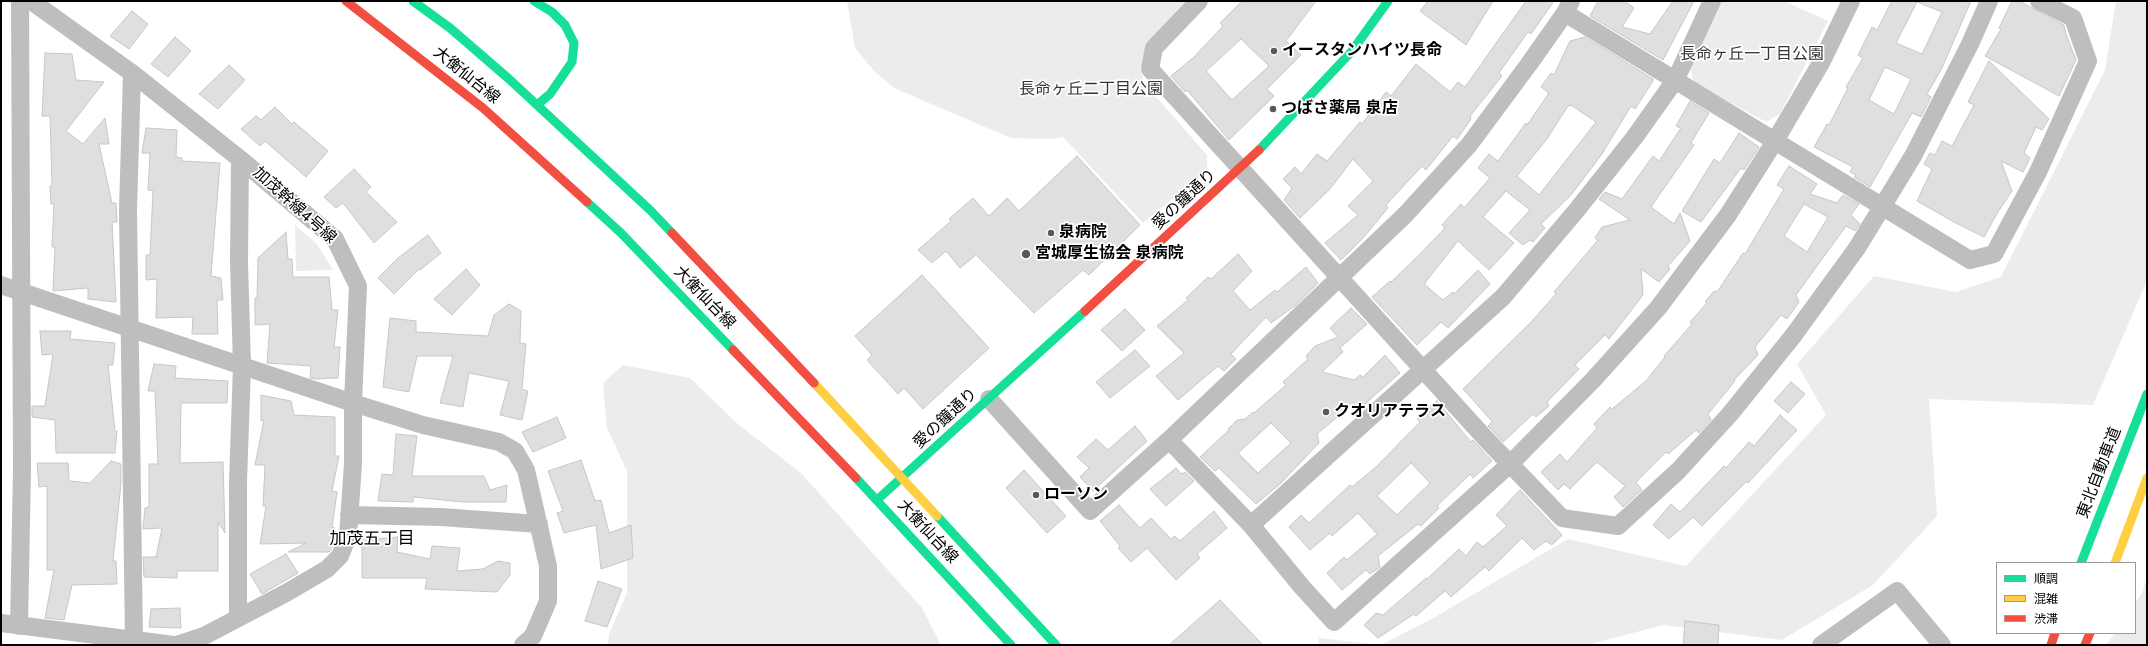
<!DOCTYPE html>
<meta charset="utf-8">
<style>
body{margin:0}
#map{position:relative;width:2148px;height:646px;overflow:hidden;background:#fff;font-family:Jost,"Noto Sans JP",sans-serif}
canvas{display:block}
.frame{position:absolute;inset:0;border:2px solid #000;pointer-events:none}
.legend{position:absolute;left:1996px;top:562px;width:140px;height:72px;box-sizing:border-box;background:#fff;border:1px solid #999;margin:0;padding:5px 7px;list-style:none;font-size:12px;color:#000}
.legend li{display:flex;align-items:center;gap:8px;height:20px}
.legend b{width:20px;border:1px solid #999}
</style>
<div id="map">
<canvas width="2148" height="646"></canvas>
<div class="frame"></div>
<ul class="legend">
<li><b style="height:5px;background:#16e098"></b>順調</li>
<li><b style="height:5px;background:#ffcf43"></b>混雑</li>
<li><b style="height:5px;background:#f24e42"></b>渋滞</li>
</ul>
</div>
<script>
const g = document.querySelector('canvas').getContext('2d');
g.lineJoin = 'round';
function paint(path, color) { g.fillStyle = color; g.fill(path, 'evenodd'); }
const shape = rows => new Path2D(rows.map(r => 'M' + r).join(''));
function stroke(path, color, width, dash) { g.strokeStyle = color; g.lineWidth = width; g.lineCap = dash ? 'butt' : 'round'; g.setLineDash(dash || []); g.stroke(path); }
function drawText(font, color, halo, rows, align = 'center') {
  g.font = font + ' Jost,"Noto Sans JP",sans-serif'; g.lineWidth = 3.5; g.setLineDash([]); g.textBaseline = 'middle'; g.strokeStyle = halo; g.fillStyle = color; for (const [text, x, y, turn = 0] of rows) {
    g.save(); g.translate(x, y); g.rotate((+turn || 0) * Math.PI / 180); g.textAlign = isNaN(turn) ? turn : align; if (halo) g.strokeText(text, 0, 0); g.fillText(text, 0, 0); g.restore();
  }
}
const green = shape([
 [847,1,1190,1,1185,14,1140,68,1144,83,1207,155,1207,171,1143,223,1063,137,1051,139,1011,138,894,88,874,71,855,48],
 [1721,1,1784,1,1828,21,1780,114,1766,122,1694,83,1689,63],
 [2116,1,2147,1,2147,281,2093,405,1929,399,1937,516,1873,585,1782,640,1663,625,1587,645,1318,645,1319,638,1381,645,1435,617,1568,539,1686,566,1826,415,1797,364,1874,276,1956,292,2001,277,2105,70],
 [295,225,317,244,333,270,296,271],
 [623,365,690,378,739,425,801,473,922,608,941,645,608,645,609,634,627,593,627,471,607,428,603,383],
 [2147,577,2147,645,2106,645,2115,633,2135,633,2135,603,2142,593]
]);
const building = shape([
 [1242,1,1316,1,1286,41,1301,55,1267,89,1274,96,1229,140,1187,90,1185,92,1171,76,1194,57,1223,26,1220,23,1242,1],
 [1241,39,1269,66,1232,100,1206,71,1241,39],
 [1428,1,1493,1,1466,45,1420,11,1428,1],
 [1526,1,1554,1,1531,34,1528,32,1499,73,1502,76,1470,116,1471,119,1457,139,1453,136,1426,170,1422,166,1386,205,1388,208,1363,238,1341,260,1325,243,1358,215,1348,206,1373,181,1353,159,1329,190,1300,218,1284,200,1292,188,1283,179,1295,167,1301,174,1317,154,1327,161,1360,122,1362,124,1386,92,1391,96,1416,64,1450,92,1458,82,1465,87,1526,1],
 [1598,1,1624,1,1634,8,1622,27,1650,34,1673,1,1694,1,1663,60,1590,16,1598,1],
 [1892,1,1971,1,1941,70,1927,94,1931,97,1921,117,1912,113,1870,187,1854,177,1856,175,1850,172,1853,167,1814,147,1827,124,1829,125,1848,88,1846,87,1863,58,1858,55,1872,27,1877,30,1892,1],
 [1917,2,1942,12,1922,54,1896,43,1917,2],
 [1885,67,1911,79,1894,114,1869,100,1885,67],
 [2012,1,2019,1,2064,25,2066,34,2076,60,2059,96,1985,56,2001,29,1999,28,2012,1],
 [132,11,148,24,129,49,110,36,132,11],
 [175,37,191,51,168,77,151,64,175,37],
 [1585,37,1653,79,1653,81,1635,109,1631,106,1602,154,1571,195,1541,224,1545,228,1533,242,1530,240,1523,245,1509,233,1530,210,1506,191,1483,217,1514,243,1503,255,1489,270,1458,241,1424,284,1443,300,1453,292,1454,294,1478,270,1490,284,1448,328,1441,322,1417,345,1372,297,1390,281,1391,282,1418,256,1445,228,1442,225,1461,204,1464,208,1490,178,1478,168,1489,154,1498,161,1526,123,1527,125,1549,93,1541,87,1551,73,1554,75,1570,41,1585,37],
 [1571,105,1596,122,1539,195,1517,176,1547,139,1568,106,1571,105],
 [45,53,72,54,76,80,104,82,66,131,83,144,105,118,109,144,99,144,112,203,116,203,117,222,112,222,116,302,88,299,88,288,53,291,55,247,52,247,54,204,51,204,50,186,52,185,50,116,42,116,45,53],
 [1989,61,2049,119,2042,130,2036,127,2024,153,2030,158,2023,172,2001,161,2012,191,1998,212,1984,237,1954,222,1917,201,1932,169,1924,164,1930,153,1935,155,1942,141,1952,146,1974,105,1968,102,1989,61],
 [229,65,245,80,218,109,199,94,229,65],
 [1690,101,1709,113,1691,143,1694,145,1651,207,1674,224,1680,213,1690,241,1668,266,1670,269,1659,282,1641,269,1643,295,1609,339,1605,335,1575,365,1579,369,1547,402,1549,406,1536,417,1533,414,1503,442,1488,426,1492,422,1490,419,1463,389,1532,321,1556,294,1554,292,1598,240,1595,238,1602,227,1630,220,1599,199,1605,192,1622,199,1653,156,1659,161,1681,128,1676,126,1690,101],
 [275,107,292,124,294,122,328,151,306,177,265,141,260,146,241,129,256,116,261,120,275,107],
 [146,128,177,130,176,157,182,158,182,161,220,163,211,276,221,278,223,300,217,300,218,334,192,334,193,317,156,318,157,279,146,280,146,255,150,255,153,191,148,190,150,153,142,153,146,128],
 [1739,133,1759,147,1744,170,1741,168,1701,222,1682,211,1714,159,1720,163,1739,133],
 [1077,156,1140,225,1089,275,1083,270,1034,313,976,255,960,268,946,251,932,263,918,250,951,221,949,219,973,198,989,216,1007,198,1019,211,1077,156],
 [1789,166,1817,184,1810,194,1837,203,1843,195,1859,204,1851,215,1860,224,1855,231,1846,226,1796,295,1799,302,1787,319,1781,315,1755,347,1758,355,1734,380,1735,381,1708,414,1711,420,1699,433,1696,430,1668,454,1666,452,1636,482,1642,490,1623,507,1614,497,1625,486,1597,462,1570,489,1564,484,1558,490,1541,472,1560,454,1567,462,1597,428,1594,424,1610,407,1612,409,1646,381,1665,357,1664,356,1692,324,1690,322,1707,303,1705,302,1714,291,1717,292,1743,253,1745,254,1784,189,1777,185,1789,166],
 [1804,204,1828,217,1807,252,1784,236,1804,204],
 [354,169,371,187,366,192,397,222,374,243,343,203,336,208,324,197,354,169],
 [286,232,288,259,292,259,293,277,329,277,332,310,338,310,334,347,340,347,338,378,315,379,310,378,311,366,267,363,270,324,255,325,255,298,257,298,258,258,286,232],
 [428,235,441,253,420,270,419,269,394,294,378,278,398,258,428,235],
 [1238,254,1252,271,1233,291,1250,310,1275,290,1277,292,1306,267,1318,283,1296,305,1271,323,1266,317,1231,354,1236,359,1224,371,1218,366,1178,400,1156,376,1184,353,1157,326,1188,300,1186,298,1208,277,1211,279,1238,254],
 [466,269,480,285,452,315,434,299,466,269],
 [922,275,989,348,923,409,904,388,898,394,867,360,872,355,855,336,922,275],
 [509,304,521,311,520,343,526,344,522,389,528,391,522,420,500,415,509,381,469,373,463,407,440,403,453,356,417,356,409,392,383,387,390,318,416,321,416,332,488,336,494,315,509,304],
 [1351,308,1367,324,1340,348,1343,352,1322,372,1354,380,1360,375,1363,377,1385,355,1400,373,1358,410,1353,404,1317,434,1319,443,1280,484,1256,504,1219,468,1215,471,1200,457,1229,430,1228,429,1237,420,1245,419,1253,412,1254,413,1286,385,1283,382,1308,359,1306,356,1315,346,1338,337,1330,328,1351,308],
 [1271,423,1291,443,1258,473,1238,453,1271,423],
 [1125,309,1145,330,1122,351,1101,330,1125,309],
 [40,331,71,331,70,339,115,343,113,365,108,365,115,431,117,431,115,453,56,453,55,420,32,417,32,406,45,406,53,354,42,355,40,331],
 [1135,350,1150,366,1110,398,1096,382,1135,350],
 [154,364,176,366,175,378,228,381,227,403,181,403,180,463,223,462,225,533,218,522,218,571,177,571,177,578,144,577,143,557,156,557,162,528,143,529,145,508,149,507,149,464,158,464,155,391,148,391,154,364],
 [1791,382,1805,394,1788,413,1774,401,1791,382],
 [261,395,291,401,294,415,335,417,335,456,339,456,332,491,337,492,332,528,334,527,334,544,329,552,288,552,306,543,260,544,266,506,263,506,265,465,255,465,264,420,261,421,261,395],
 [1437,401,1471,442,1473,440,1492,461,1473,478,1470,474,1437,506,1439,508,1421,526,1418,524,1378,556,1380,567,1370,574,1366,570,1342,590,1327,573,1344,557,1347,560,1377,534,1358,513,1332,536,1330,533,1310,550,1289,527,1301,515,1309,523,1350,485,1352,487,1376,467,1420,422,1417,419,1437,401],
 [1411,463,1430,483,1397,515,1377,496,1411,463],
 [1780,415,1797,430,1748,483,1747,481,1702,526,1693,517,1669,539,1653,525,1671,504,1680,512,1724,466,1726,468,1749,442,1754,446,1780,415],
 [557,417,566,438,533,452,522,432,557,417],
 [1135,426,1147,441,1093,491,1080,477,1089,468,1077,457,1096,439,1108,450,1135,426],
 [396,434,417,436,412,476,484,476,490,490,507,485,506,502,463,502,413,497,413,502,378,501,382,474,393,475,396,434],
 [581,460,595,501,601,500,609,533,631,525,633,558,601,569,596,525,564,533,557,513,563,511,548,471,581,460],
 [111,461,121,464,121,483,113,561,116,561,117,584,72,585,64,620,45,618,54,570,47,570,47,486,39,487,37,463,68,463,69,481,90,483,111,461],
 [1176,468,1182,474,1185,472,1194,481,1166,506,1150,489,1176,468],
 [1024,470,1066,516,1047,533,1006,488,1024,470],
 [1520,490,1562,535,1552,545,1546,541,1534,550,1522,538,1489,571,1485,567,1451,597,1445,591,1416,616,1414,614,1378,638,1364,625,1376,613,1383,615,1426,578,1427,579,1459,549,1466,556,1477,542,1483,547,1507,526,1496,515,1520,490],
 [1119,505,1140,528,1151,518,1171,539,1175,536,1180,541,1214,511,1227,528,1197,554,1200,558,1176,580,1147,548,1131,562,1118,548,1120,546,1100,521,1119,505],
 [398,537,397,552,430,559,432,546,460,548,457,571,483,569,498,561,510,563,510,575,497,592,425,589,427,578,362,578,362,540,398,537],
 [286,554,298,573,262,594,250,574,286,554],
 [598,581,622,589,607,627,585,621,598,581],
 [1220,600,1263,645,1169,645,1220,600],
 [180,608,181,628,149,627,151,609,180,608],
 [1685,621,1719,625,1718,645,1683,645,1685,621]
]);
const street = shape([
 [31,1,132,73,240,159,335,239,358,286,353,403,423,425,499,442,515,451,526,470,548,566,548,601,533,636,523,645],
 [1199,1,1154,48,1150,69,1486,439,1562,518,1618,526,1678,471,1730,414,1793,336,1857,248,1913,156,1970,44,1989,1],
 [1565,13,1970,260,1994,254,2038,172,2088,61,2073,18,2039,1],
 [132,73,128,210,134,640],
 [1,285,353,403,353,464,348,536,340,556,327,569,286,593,204,636,176,645],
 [989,399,1090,511,1169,440,1405,215,1469,145,1529,64,1565,13,1571,1],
 [1169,440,1251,525,1302,587,1334,622,1510,464,1593,380,1658,308,1728,215,1775,141,1821,63,1851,1],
 [349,515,441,517,539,524],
 [1251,525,1503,297,1576,211,1634,138,1676,79,1712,1],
 [238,618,238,482,242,366,239,262,240,159],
 [1,623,174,645],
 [19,626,22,469,20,1],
 [1821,645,1897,591,1942,645]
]);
const fast = shape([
 [413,1,450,28,509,79,650,210,672,233],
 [534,1,552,12,565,25,574,43,572,62,550,94,537,105],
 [1259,150,1352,51,1388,1],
 [587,202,621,233,733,350],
 [856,478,1011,645],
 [877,500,1085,311],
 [937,516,1056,645],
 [2081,563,2147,394]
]);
const slow = shape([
 [814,383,937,516],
 [2115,563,2147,478]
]);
const jam = shape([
 [346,1,483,108,587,202],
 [672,233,814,383],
 [1085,311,1259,150],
 [733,350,856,478],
 [2051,645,2055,633],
 [2085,645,2090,633]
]);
const markers = [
 [1274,51,4,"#595959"],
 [1273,109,4,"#595959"],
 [1051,233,4,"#595959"],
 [1026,254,5,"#595959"],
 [1326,412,4,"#595959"],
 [1036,495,4,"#595959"]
];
const poiNames = [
 ["イースタンハイツ長命",1282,51],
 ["つばさ薬局 泉店",1281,109],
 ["泉病院",1059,233],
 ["宮城厚生協会 泉病院",1035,254],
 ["クオリアテラス",1334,412],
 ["ローソン",1044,495]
];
const parkNames = [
 ["長命ヶ丘一丁目公園",1752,55],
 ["長命ヶ丘二丁目公園",1091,90]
];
const streetNames = [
 ["大衡仙台線",466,76,39],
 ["愛の鐘通り",1185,200,-43],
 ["加茂幹線４号線",294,206,42],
 ["大衡仙台線",704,298,46],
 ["愛の鐘通り",946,419,-43],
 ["東北自動車道",2100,473,-69],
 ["大衡仙台線",927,532,47]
];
const neighbourhoodNames = [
 ["加茂五丁目",372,540]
];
paint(green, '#ececec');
paint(building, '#dfdfdf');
stroke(building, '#c7c7c7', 1);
stroke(street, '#bebebe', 18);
stroke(fast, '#16e098', 9);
stroke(slow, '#ffcf43', 9);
stroke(jam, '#f24e42', 9);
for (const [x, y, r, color] of markers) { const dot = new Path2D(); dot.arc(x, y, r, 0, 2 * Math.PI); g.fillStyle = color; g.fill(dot); stroke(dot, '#fff', 1.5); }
drawText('bold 16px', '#000', '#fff', poiNames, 'left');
drawText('16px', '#333', '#fff', parkNames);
drawText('16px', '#000', '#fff', streetNames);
drawText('17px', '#000', '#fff', neighbourhoodNames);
</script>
